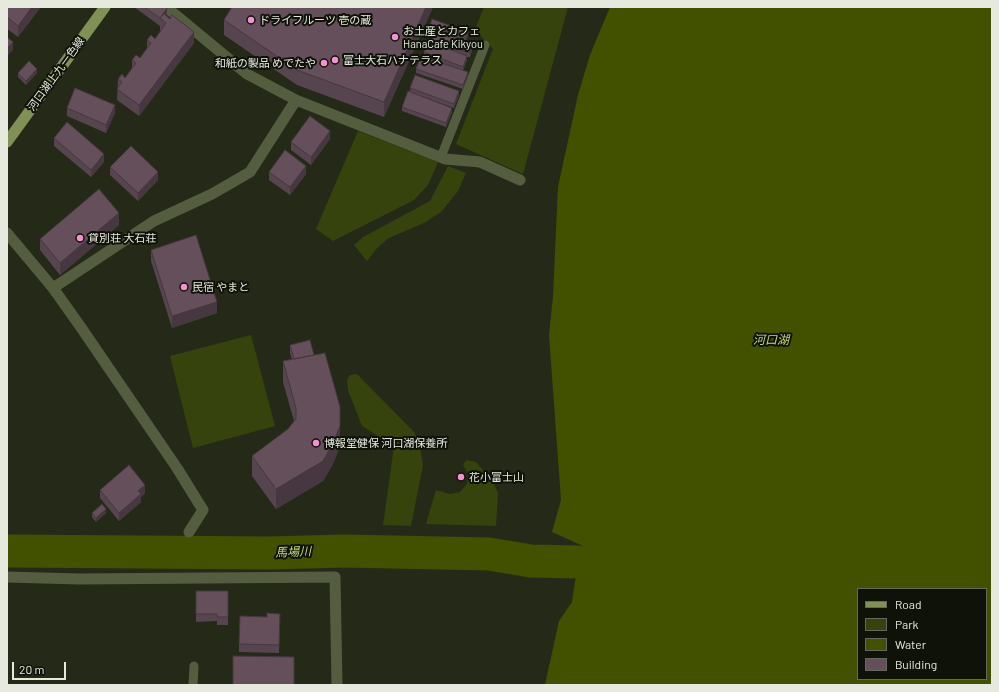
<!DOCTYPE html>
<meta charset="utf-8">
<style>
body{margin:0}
#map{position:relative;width:999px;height:692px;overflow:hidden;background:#252a18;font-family:Barlow,sans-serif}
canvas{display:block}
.frame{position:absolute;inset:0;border:8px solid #e6eade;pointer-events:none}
.legend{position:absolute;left:857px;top:588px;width:130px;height:92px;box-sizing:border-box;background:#0f1209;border:1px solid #65685e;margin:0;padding:5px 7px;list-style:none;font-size:12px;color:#e6eade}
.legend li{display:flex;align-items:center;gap:8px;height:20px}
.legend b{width:20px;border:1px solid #65685e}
.scale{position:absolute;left:12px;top:662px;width:54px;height:18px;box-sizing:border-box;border:2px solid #e6eade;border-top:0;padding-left:5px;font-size:12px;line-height:14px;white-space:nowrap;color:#e6eade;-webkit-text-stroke:3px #0f1209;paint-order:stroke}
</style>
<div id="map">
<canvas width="999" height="692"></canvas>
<div class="frame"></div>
<ul class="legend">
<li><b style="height:5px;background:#819156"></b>Road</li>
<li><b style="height:11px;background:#37430d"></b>Park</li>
<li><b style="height:11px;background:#415100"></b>Water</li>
<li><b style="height:11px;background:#644f5b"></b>Building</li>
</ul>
<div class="scale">20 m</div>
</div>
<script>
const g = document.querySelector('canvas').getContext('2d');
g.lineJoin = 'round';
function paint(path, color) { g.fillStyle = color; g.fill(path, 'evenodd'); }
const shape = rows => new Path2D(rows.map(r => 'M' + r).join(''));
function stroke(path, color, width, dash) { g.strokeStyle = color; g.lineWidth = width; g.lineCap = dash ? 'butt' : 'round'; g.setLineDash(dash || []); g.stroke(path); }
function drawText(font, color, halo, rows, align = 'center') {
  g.font = font + ' Barlow,"Noto Sans JP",sans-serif'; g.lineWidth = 4; g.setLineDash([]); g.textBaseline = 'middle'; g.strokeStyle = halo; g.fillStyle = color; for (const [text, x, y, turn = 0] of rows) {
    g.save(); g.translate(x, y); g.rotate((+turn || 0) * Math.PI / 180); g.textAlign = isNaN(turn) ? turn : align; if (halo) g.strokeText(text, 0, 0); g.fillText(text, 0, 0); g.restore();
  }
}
const green = shape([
 [484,7,568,7,523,174,456,144,493,49,475,30],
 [358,131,438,162,428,185,414,200,333,241,316,229],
 [448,166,466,173,458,191,441,212,424,223,389,238,378,247,367,261,354,245,363,237,430,201],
 [251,335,275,426,193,448,170,356],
 [357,374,414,432,419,443,423,465,411,526,383,525,394,446,362,426,348,390,347,380,350,375],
 [467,460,476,462,493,482,498,493,496,526,426,524,436,490,450,494,460,492,467,484,468,474,463,464]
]);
const water = shape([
 [610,7,992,7,992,685,545,685,559,621,572,602,578,562,583,546,552,532,561,500,549,335,553,296,558,187,578,95,590,55],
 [858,589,986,589,986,679,858,679]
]);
const river = shape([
 [7,551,270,553,344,551,489,554,531,561,578,562]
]);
const service = shape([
 [441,157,485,45],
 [193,685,194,666]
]);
const minor = shape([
 [166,7,247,74,296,100,445,159,480,162,520,180],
 [7,233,53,288,80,326,177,468,203,510,189,532],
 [53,288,154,221,212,194,250,172,296,100],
 [7,577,79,579,335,577,337,685]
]);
const primary = shape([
 [7,142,105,7]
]);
const wall = shape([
 [7,7,40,7,40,8,18,37,7,29],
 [134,7,166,7,167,17,194,43,139,116,117,100,118,79,125,78,132,68,132,60,140,58,147,48,147,40,155,39,161,31,160,30,160,26],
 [433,7,384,117,297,85,224,35,224,20],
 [430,25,468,36,466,41,473,47,470,57,467,57,467,60,463,70,468,76,463,89,416,73,416,69,438,61,424,56,424,52,428,41,428,39,431,30,430,30],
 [18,73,37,73,26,85,18,77],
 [410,88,459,95,454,108,410,92],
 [402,107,452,112,446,127,402,111],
 [67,108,115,113,106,133,67,116],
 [54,138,104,162,91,177,54,146],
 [330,139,311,165,291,150,291,142],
 [110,167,158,180,138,201,110,175],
 [269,172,306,174,290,195,269,180],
 [119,225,60,275,40,250,40,239],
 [151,250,217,313,172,328,151,261],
 [290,345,314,355,340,427,340,446,333,464,323,481,276,509,252,476,252,456,288,429,294,421,283,382,283,361,292,360,290,353],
 [100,490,145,493,141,497,141,502,119,521,100,498],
 [92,513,106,513,96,522,92,517],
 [196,591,228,591,228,625,217,625,217,621,196,622],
 [267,617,280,622,279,653,239,652,239,644]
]);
const shadedWall = shape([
 [32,7,40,7,40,8,18,37,18,26],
 [426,7,433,7,384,117,384,102],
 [167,8,167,16,163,21,160,18],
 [194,32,194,43,139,116,139,105],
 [468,32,468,36,466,42,466,38],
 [13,42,13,50,7,56,7,48],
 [473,43,473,47,470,57,470,53],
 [8,56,8,64,7,65,7,57],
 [467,56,467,60,463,71,463,67],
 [37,69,37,73,26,85,26,81],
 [468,72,468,76,463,89,463,85],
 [459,91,459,95,454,108,454,104],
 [115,105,115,113,106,133,106,125],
 [452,108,452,112,446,127,446,123],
 [330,131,330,139,311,165,311,157],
 [104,154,104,162,91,177,91,170],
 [306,166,306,174,290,195,290,187],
 [158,172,158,180,138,201,138,193],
 [119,213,119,225,60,275,60,263],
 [217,302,217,313,172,328,172,316],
 [340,407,340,446,333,464,323,481,276,509,276,489],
 [145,485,145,493,141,497,141,502,119,521,119,513,138,491],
 [106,509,106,513,96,522,96,518]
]);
const building = shape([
 [7,7,32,7,18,26,7,17,7,7],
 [144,7,166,7,167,8,160,18,144,7],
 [232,7,426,7,384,102,297,70,224,20,232,7],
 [164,14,170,19,172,15,194,32,139,105,117,89,122,82,118,79,122,74,125,78,136,63,132,60,136,55,140,58,151,43,147,40,151,35,155,39,166,23,160,18,164,14],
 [432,19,468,32,466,38,430,25,432,19],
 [432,28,473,43,470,53,428,39,432,28],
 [7,37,13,42,7,48,7,37],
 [428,41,467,56,463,67,424,52,428,41],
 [421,56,468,72,463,85,416,69,421,56],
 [29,61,37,69,26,81,18,73,29,61],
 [415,75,459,91,454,104,410,88,415,75],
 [75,88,115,105,106,125,67,108,75,88],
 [408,91,452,108,446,123,402,107,408,91],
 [310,116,330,131,311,157,291,142,310,116],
 [67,122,104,154,91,170,54,138,67,122],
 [131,146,158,172,138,193,110,167,131,146],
 [285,150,306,166,290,187,269,172,285,150],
 [99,189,119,213,60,263,40,239,99,189],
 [196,235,217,302,172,316,151,250,196,235],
 [310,340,314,355,294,359,290,345,310,340],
 [325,353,340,407,340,426,333,443,323,461,276,489,252,456,288,429,296,419,296,408,283,361,325,353],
 [129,465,145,485,138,491,141,494,119,513,100,490,129,465],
 [102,504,106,509,96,518,92,513,102,504],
 [196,591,228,591,228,617,217,617,217,614,196,614,196,591],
 [267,613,280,614,279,645,239,644,240,616,267,617,267,613],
 [233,656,294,657,294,685,233,685,233,656]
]);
const markers = [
 [251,20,4,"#f690d0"],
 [395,37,4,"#f690d0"],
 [335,60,4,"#f690d0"],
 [324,63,4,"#f690d0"],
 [80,238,4,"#f690d0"],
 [184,287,4,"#f690d0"],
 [316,443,4,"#f690d0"],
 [461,477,4,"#f690d0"]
];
const poiNames = [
 ["ドライフルーツ 壱の蔵",259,20],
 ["お土産とカフェ",403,31],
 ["HanaCafe Kikyou",403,44],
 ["富士大石ハナテラス",343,60],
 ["和紙の製品 めでたや",316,63,"right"],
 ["貸別荘 大石荘",88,238],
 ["民宿 やまと",192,287],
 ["博報堂健保 河口湖保養所",324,443],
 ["花小富士山",469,477]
];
const streetNames = [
 ["河口湖上九一色線",56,74,-54]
];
const waterNames = [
 ["河口湖",771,340],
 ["馬場川",293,552,-2]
];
paint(green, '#37430d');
paint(water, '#415100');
stroke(river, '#415100', 33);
stroke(service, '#555d40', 9);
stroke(minor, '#555d40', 11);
stroke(primary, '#819156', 11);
paint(wall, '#56444e');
paint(shadedWall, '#463740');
paint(building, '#644f5b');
stroke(building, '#463740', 1);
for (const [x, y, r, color] of markers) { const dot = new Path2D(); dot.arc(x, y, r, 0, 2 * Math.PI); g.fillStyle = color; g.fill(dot); stroke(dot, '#0f1209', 1.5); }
drawText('11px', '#e6eade', '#0f1209', poiNames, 'left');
drawText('11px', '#e6eade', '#0f1209', streetNames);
drawText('italic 12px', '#c2dc78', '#0f1209', waterNames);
</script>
